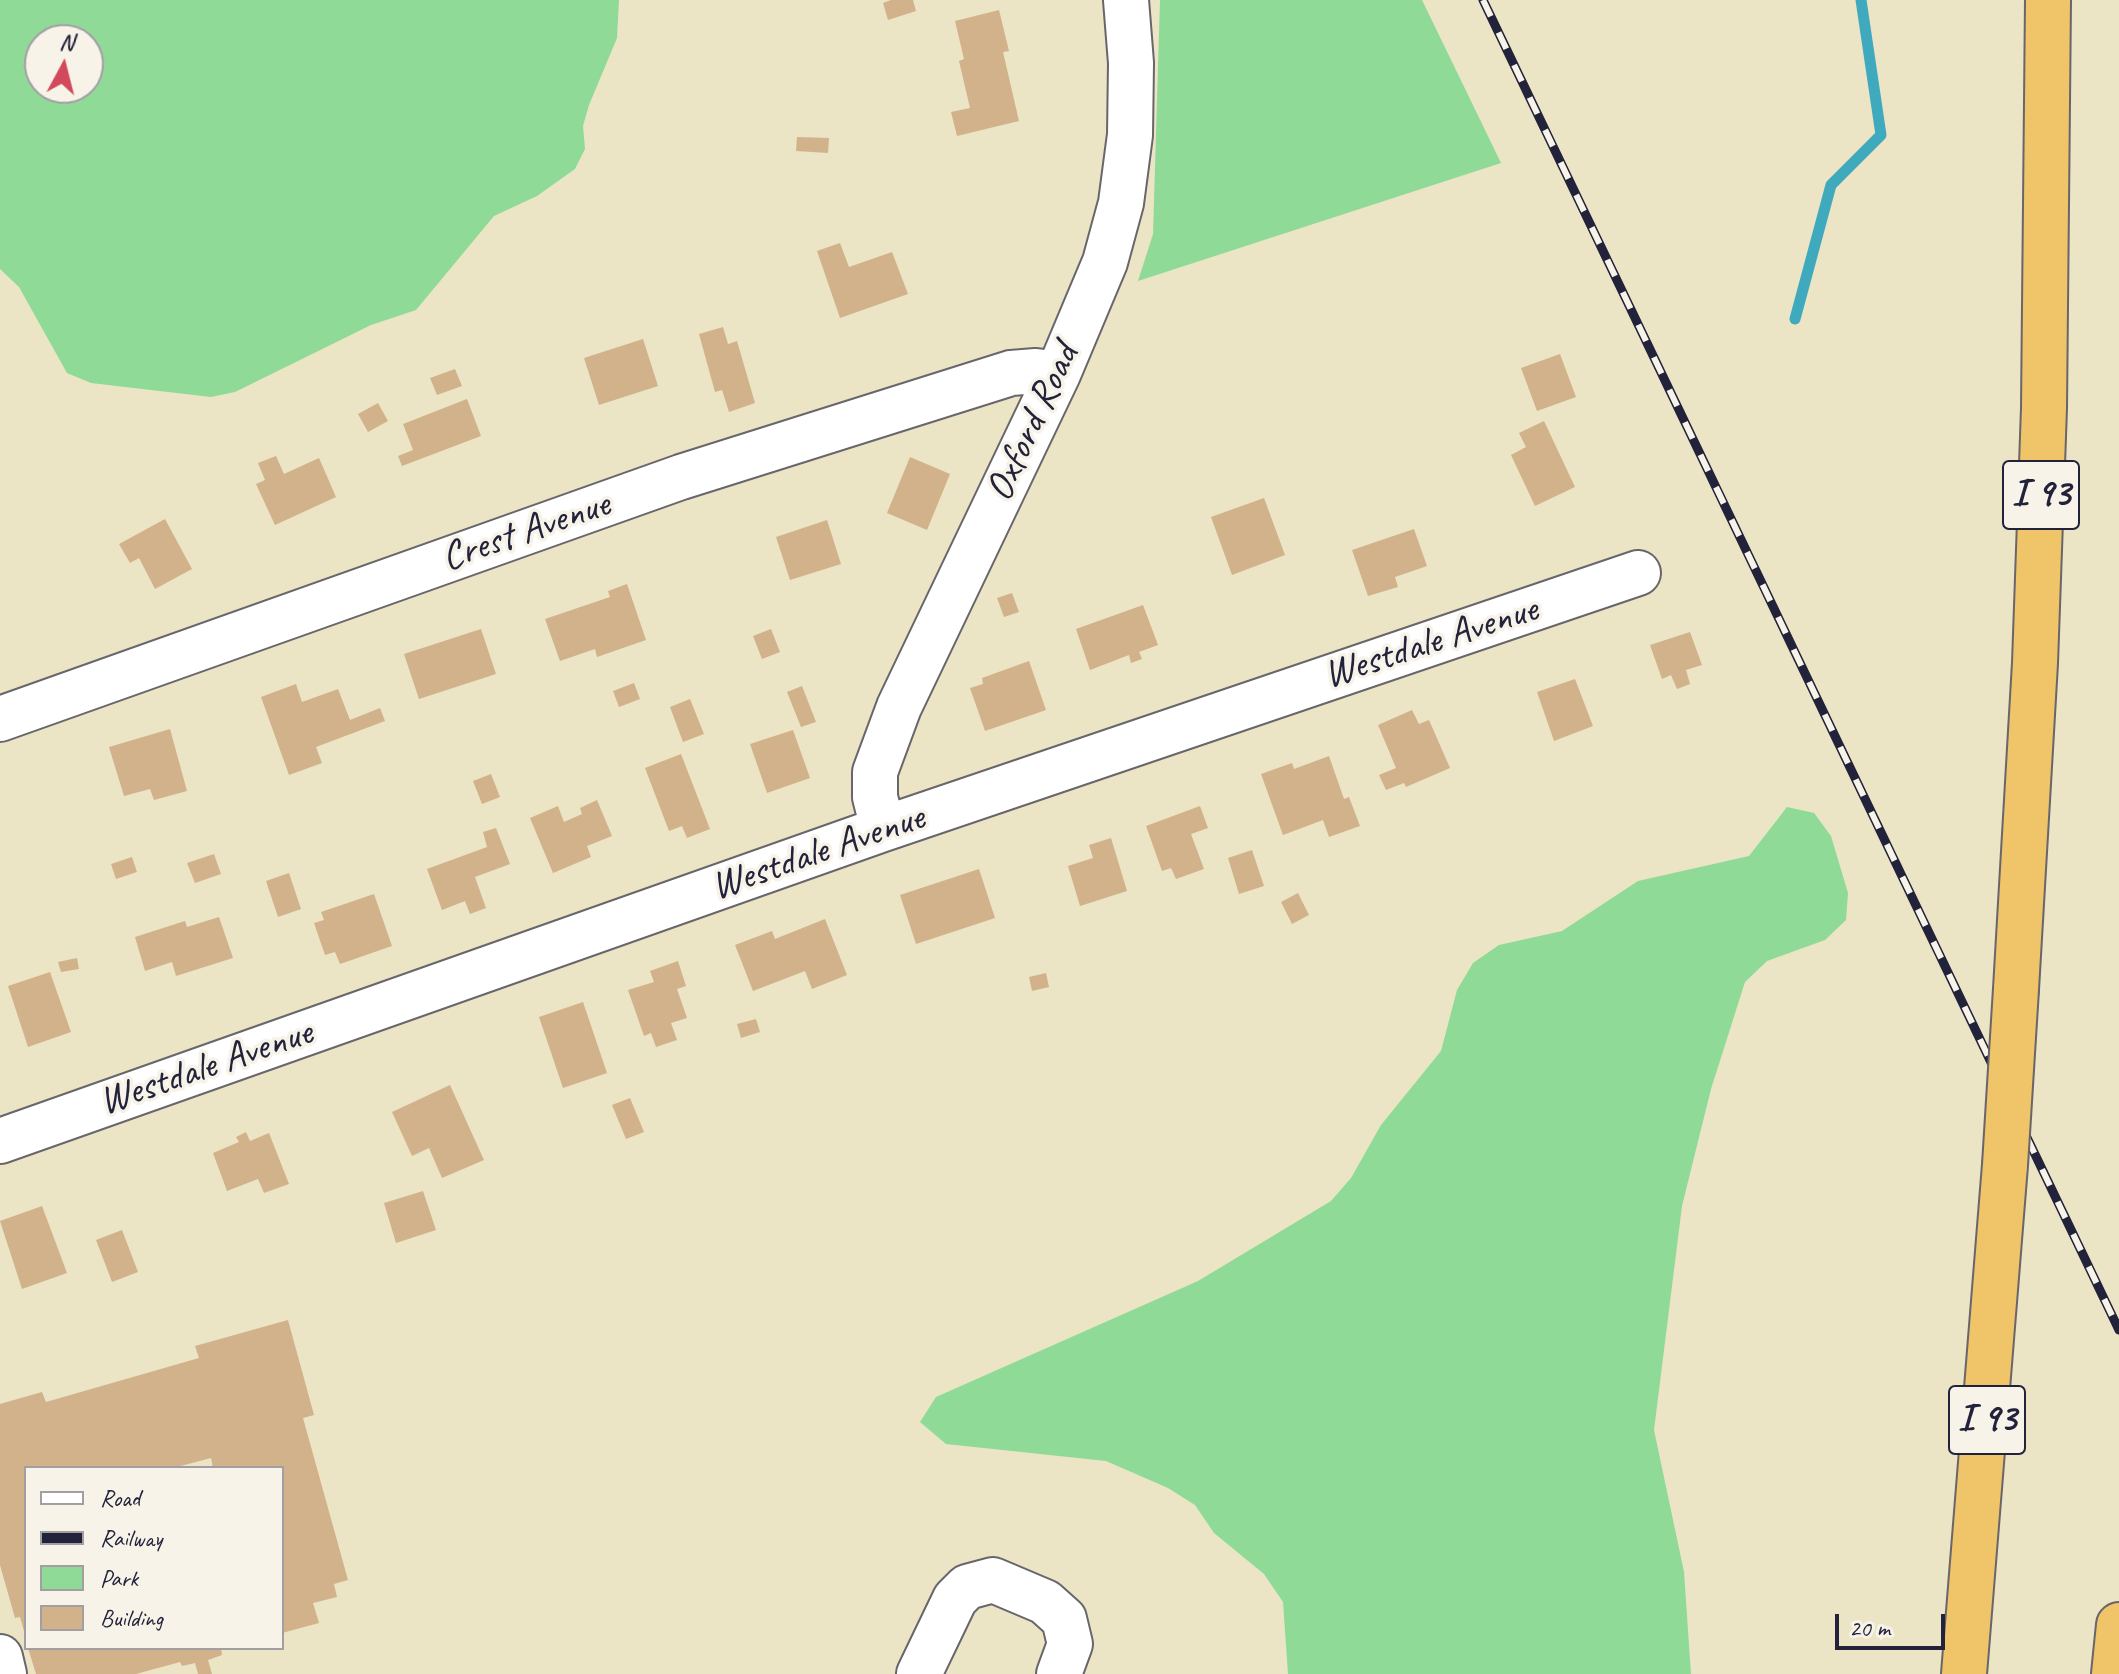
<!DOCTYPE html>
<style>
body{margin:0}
#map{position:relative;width:2119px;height:1674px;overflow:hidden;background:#ebe4c5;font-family:Caveat,sans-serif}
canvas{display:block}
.legend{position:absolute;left:24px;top:1466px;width:260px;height:184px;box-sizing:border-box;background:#f7f3e8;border:2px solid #a29fa3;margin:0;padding:10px 14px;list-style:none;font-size:24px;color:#22223b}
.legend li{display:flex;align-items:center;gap:16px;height:40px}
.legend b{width:40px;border:2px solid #a29fa3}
.north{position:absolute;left:24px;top:24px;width:80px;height:80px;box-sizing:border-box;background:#f7f3e8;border:2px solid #a29fa3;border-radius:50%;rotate:7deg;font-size:22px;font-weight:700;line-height:32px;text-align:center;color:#22223b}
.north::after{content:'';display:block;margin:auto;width:28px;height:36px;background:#d1495b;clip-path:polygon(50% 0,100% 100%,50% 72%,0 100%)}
.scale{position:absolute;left:1835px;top:1614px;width:110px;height:36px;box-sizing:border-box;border:4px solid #22223b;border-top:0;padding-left:10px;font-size:24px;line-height:28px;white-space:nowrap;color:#22223b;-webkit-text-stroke:6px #f7f3e8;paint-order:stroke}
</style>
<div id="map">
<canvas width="2119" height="1674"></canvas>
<ul class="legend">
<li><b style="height:10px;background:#fff"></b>Road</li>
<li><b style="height:10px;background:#22223b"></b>Railway</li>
<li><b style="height:22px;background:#8fda97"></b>Park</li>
<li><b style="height:22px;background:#d2b28a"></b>Building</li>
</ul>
<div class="north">N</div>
<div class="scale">20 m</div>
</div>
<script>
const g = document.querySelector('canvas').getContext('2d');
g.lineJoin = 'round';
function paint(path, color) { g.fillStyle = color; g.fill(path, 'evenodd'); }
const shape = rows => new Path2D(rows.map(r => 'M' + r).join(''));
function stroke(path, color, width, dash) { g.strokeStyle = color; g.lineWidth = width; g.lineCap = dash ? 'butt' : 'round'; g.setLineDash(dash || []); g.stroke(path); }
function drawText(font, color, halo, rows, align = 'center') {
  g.font = font + ' Caveat,sans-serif'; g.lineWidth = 7; g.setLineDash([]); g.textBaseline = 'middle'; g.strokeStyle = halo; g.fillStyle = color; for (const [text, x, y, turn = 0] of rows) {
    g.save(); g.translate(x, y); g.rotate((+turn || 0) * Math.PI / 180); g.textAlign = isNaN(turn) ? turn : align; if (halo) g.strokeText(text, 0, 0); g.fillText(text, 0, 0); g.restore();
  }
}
const green = shape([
 [0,0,619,0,617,38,589,105,583,126,585,149,575,169,537,196,494,216,416,310,371,325,235,392,211,397,91,383,67,373,19,287,0,269],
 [88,40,88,88,40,88,40,40],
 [1160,0,1422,0,1501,163,1138,281,1153,234],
 [1787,807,1814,813,1831,836,1848,893,1846,920,1825,940,1767,961,1745,982,1711,1089,1682,1206,1654,1430,1684,1572,1691,1674,1288,1674,1283,1602,1264,1574,1214,1533,1195,1505,1168,1488,1106,1461,946,1444,920,1422,936,1397,1198,1281,1331,1201,1351,1178,1381,1125,1441,1051,1457,990,1473,963,1499,945,1562,931,1638,881,1749,856]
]);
const stream = shape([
 [1795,319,1831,185,1881,135,1861,0]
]);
const building = shape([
 [891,0,913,0,916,11,888,20,883,3],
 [999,10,1009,51,1003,52,1019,121,957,136,951,112,970,108,959,61,964,59,955,21],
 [797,137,829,138,828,153,796,151],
 [840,243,849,267,892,252,908,294,840,318,817,251],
 [723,327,728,344,737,341,755,403,729,412,722,390,715,392,699,334],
 [643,339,658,386,599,405,584,358],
 [1560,354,1576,397,1537,411,1521,368],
 [455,369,462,386,437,395,430,378],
 [467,399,481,436,402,466,398,456,413,450,403,424],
 [378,403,388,421,368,432,358,414],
 [1544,421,1575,487,1535,506,1511,455,1526,447,1519,433],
 [276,456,284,474,319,458,336,497,275,525,256,484,265,480,258,463],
 [910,457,950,474,927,530,887,513],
 [1264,498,1285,555,1232,575,1211,517],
 [165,519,192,569,155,589,139,558,130,563,119,544],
 [827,520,841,564,790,580,776,537],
 [1414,529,1427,566,1395,577,1398,587,1368,596,1352,550],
 [627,584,646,640,597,657,595,649,560,661,545,619,610,597,608,591],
 [1012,593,1019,612,1004,617,997,598],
 [1143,605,1158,645,1139,652,1142,659,1131,663,1129,655,1090,670,1076,629],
 [481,629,496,674,419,699,404,654],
 [771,629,780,652,762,659,753,636],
 [1690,632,1702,665,1686,670,1690,684,1677,689,1671,675,1662,679,1650,645],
 [1029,661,1046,710,985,731,970,688,983,684,982,678],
 [1575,679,1593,726,1554,741,1537,692],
 [634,683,640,699,619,707,613,691],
 [296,684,302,702,338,689,350,720,380,708,385,721,316,747,322,763,289,775,261,697],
 [802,686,816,722,801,727,787,692],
 [690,699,704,734,683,742,670,707],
 [1412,710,1419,724,1429,720,1450,768,1406,787,1404,783,1386,790,1379,775,1396,768,1378,725],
 [170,729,187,791,154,800,150,789,124,796,109,747],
 [793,730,810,778,767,793,750,744],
 [681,754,710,829,687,838,682,826,669,831,645,768],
 [1329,756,1344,799,1349,797,1360,826,1329,837,1323,820,1283,835,1261,774,1292,763,1294,769],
 [491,774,500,797,482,804,473,781],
 [597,800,612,836,587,846,591,857,553,873,530,818,558,806,564,822,582,814,580,808],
 [1200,806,1208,828,1191,834,1204,869,1176,879,1171,868,1162,871,1146,826],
 [496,828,510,864,475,877,486,908,470,914,465,901,442,910,427,869,487,847,483,832],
 [1111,838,1127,891,1080,906,1068,866,1093,858,1089,845],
 [1252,850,1264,886,1239,894,1228,858],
 [214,854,221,874,195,883,187,863],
 [132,857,137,872,116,879,111,864],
 [979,869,995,918,916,944,900,895],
 [289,873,301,909,278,917,266,881],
 [1298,893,1309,915,1292,924,1281,902],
 [374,894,392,946,340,964,335,952,325,955,314,923,324,920,321,912],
 [219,917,233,958,176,976,172,962,145,971,135,937,185,921,187,927],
 [825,919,847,975,812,989,805,971,753,991,735,945,772,931,775,939],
 [77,958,79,969,61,972,58,962],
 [678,961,686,986,677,989,687,1018,671,1023,677,1040,656,1047,651,1033,644,1036,628,990,654,982,650,971],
 [50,972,71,1032,28,1047,8,986],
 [1046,973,1049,987,1032,991,1029,977],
 [583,1002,607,1073,563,1088,539,1017],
 [756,1019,760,1032,741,1038,737,1024],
 [450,1085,484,1160,442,1178,429,1148,412,1156,392,1112],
 [630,1098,644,1132,626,1139,612,1105],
 [246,1132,250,1141,269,1133,289,1184,264,1193,258,1179,227,1191,213,1153,239,1142,236,1137],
 [423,1191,436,1230,396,1243,384,1203],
 [42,1206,67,1273,22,1289,0,1221],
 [122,1230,138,1272,112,1282,96,1240],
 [288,1320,314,1415,303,1418,348,1580,334,1584,337,1597,313,1603,319,1623,282,1633,282,1468,213,1468,211,1458,173,1468,26,1468,25,1635,20,1617,15,1618,0,1565,0,1404,42,1392,46,1402,199,1358,195,1346],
 [28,1648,221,1648,222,1655,208,1660,212,1674,198,1674,195,1663,182,1666,180,1662,136,1674,36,1674]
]);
const minor = shape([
 [0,719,681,477,1011,373,1036,371,1058,374],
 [883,829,875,797,875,772,899,707,1058,374,1105,262,1121,203,1130,135,1131,63,1126,0],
 [0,1141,883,829,1638,573],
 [0,1657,4,1674],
 [919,1674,955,1599,967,1587,993,1580,1045,1602,1064,1619,1070,1644,1059,1674]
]);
const highway = shape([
 [2016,989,2035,663,2044,408,2048,0],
 [1964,1674,2005,1165],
 [2114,1674,2119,1625]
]);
const rail = shape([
 [1483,0,2119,1330]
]);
const highwayBridge = shape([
 [2005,1165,2016,989]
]);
const shields = [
 [2041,495,76],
 [1987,1420,76]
];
const shieldNames = [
 ["I 93",2041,495],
 ["I 93",1987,1420]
];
const streetNames = [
 ["Oxford Road",1033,423,-65],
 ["Crest Avenue",526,532,-19],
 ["Westdale Avenue",1431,643,-18],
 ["Westdale Avenue",818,853,-19],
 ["Westdale Avenue",206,1068,-19]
];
paint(green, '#8fda97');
stroke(stream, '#3faabe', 11);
paint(building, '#d2b28a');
stroke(minor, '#68666b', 48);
stroke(highway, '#68666b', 48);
stroke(minor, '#fff', 44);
stroke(highway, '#f0c469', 44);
stroke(rail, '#22223b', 9);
stroke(rail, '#f7f3e8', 6, [18]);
stroke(highwayBridge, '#68666b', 48, []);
stroke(highwayBridge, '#f0c469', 44);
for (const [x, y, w] of shields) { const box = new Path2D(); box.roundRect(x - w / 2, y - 34, w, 68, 6); g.fillStyle = '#f7f3e8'; g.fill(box); stroke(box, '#22223b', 2); }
drawText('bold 38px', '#22223b', null, shieldNames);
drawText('40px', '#22223b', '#f7f3e8', streetNames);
</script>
